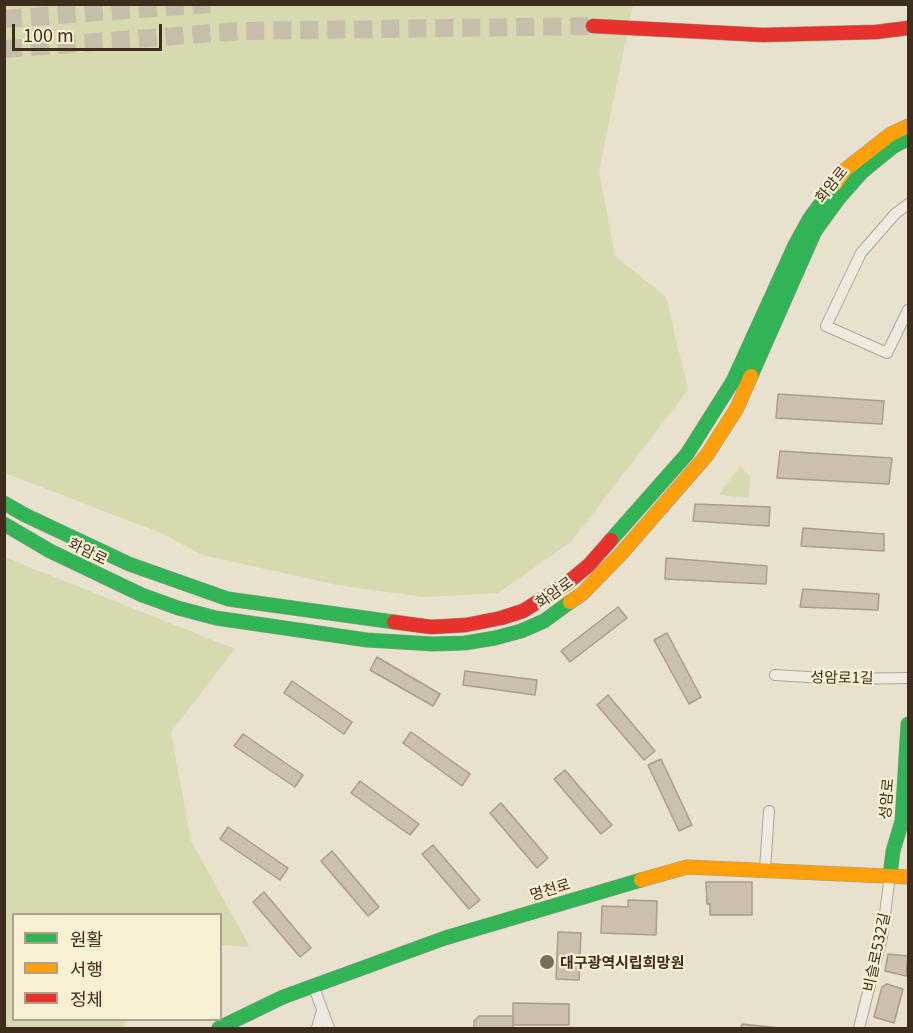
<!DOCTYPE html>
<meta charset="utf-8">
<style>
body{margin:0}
#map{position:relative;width:913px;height:1033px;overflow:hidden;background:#e8e1cd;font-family:Georgia,"Noto Sans KR",serif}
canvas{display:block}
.frame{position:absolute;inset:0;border:6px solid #3d2d1d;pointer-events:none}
.legend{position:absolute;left:12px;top:913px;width:210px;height:108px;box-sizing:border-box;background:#f9efd3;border:2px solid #aea18a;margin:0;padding:8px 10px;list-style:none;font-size:18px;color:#3d2d1d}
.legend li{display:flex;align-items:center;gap:12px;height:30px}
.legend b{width:30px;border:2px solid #aea18a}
.scale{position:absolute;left:12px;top:24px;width:150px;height:27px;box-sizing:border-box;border:3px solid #3d2d1d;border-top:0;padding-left:8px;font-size:18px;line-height:21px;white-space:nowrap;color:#3d2d1d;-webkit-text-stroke:4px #f9efd3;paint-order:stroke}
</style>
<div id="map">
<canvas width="913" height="1033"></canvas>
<div class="frame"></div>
<ul class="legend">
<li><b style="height:8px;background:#30b455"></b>원활</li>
<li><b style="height:8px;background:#ff9f0a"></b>서행</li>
<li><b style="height:8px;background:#e5322d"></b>정체</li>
</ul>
<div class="scale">100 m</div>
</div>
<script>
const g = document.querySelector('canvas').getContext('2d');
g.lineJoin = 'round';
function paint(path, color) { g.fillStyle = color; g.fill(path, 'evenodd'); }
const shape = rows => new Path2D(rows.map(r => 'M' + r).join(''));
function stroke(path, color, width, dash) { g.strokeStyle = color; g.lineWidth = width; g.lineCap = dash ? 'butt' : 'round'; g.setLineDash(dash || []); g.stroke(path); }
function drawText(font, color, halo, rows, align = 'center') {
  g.font = font + ' Georgia,"Noto Sans KR",serif'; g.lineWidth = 4.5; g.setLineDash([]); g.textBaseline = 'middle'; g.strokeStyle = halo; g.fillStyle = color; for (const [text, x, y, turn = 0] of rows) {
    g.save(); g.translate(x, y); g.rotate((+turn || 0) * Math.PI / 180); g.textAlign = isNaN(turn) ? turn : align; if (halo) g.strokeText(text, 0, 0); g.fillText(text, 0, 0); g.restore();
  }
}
const green = shape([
 [4,5,633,5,599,171,615,256,666,297,688,390,571,542,498,593,423,597,337,585,202,555,163,534,5,473],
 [740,466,750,477,749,498,719,495],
 [4,557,235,649,171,732,191,841,250,947,221,945,220,914,14,914,14,1020,127,1020,123,1028,5,1028]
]);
const building = shape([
 [778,394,884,401,882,424,776,418,778,394],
 [780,451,892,458,889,484,777,478,780,451],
 [695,504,770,507,769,526,693,521,695,504],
 [803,528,884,534,884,551,801,546,803,528],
 [666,558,767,566,766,584,665,579,666,558],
 [803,589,879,594,878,610,800,607,803,589],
 [618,607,627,618,570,662,561,651,618,607],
 [667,633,701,697,689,704,654,640,667,633],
 [377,657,440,694,433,706,370,670,377,657],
 [465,671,537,680,535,695,463,685,465,671],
 [292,681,352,722,344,734,284,693,292,681],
 [608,695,655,751,644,760,597,705,608,695],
 [411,732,470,774,462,786,403,743,411,732],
 [243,734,303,775,295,787,234,746,243,734],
 [661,759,692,825,679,831,648,765,661,759],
 [565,770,612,825,601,834,554,779,565,770],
 [360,781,419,824,410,835,351,793,360,781],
 [501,803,548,858,537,868,490,813,501,803],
 [228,827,288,868,280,880,220,839,228,827],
 [433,845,480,900,469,909,422,854,433,845],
 [332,851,379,907,368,916,321,861,332,851],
 [706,882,752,882,752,915,710,915,710,904,707,904,706,882],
 [264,892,311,948,300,957,253,902,264,892],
 [628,900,657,901,656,935,601,933,602,906,628,907,628,900],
 [558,932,581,933,579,980,556,979,558,932],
 [888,954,908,956,906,976,885,971,888,954],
 [887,984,903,989,894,1023,874,1017,882,987,887,984],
 [513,1003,569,1004,569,1025,513,1025,513,1003],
 [479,1016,513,1016,513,1028,474,1028,474,1021,479,1016],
 [742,1024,780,1028,741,1028,742,1024]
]);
const highwayTunnel = shape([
 [4,19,210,4],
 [4,49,241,31,593,26]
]);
const street = shape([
 [908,204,895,214,861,253,826,326,887,353,908,310],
 [775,675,841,679,908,678],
 [765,869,769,811],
 [313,985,329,1028],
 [317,1028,322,1011],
 [859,1028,882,937,890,875]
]);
const fast = shape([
 [751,376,815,231,839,198,862,172,894,146,908,139],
 [4,503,25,515,129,564,228,599,394,622],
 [4,524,50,551,142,595,178,608,216,618,367,640,433,644,465,643,495,638,521,631,544,621,570,602],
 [611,540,687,454,733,381,795,245,810,218,836,183],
 [890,875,893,851,902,821,908,724],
 [219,1028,283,997,445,938,641,880]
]);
const slow = shape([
 [836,183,845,170,891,134,908,126],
 [570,602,582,594,620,555,707,455,737,408,751,376],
 [641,880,687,867,908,877]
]);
const jam = shape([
 [593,26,763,35,876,32,908,28],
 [394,622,431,627,466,625,501,618,523,611,566,584,589,565,611,540]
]);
const markers = [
 [547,962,8,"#796c5b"]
];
const streetNames = [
 ["화암로",831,184,-51],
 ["화암로",88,551,26],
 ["화암로",554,592,-36],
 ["성암로1길",842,677,1],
 ["성암로",886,799,-85],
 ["명천로",550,889,-17],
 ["비슬로532길",876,952,-78]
];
const poiNames = [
 ["대구광역시립희망원",560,962]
];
paint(green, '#d7d9ae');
paint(building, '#ccbfae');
stroke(building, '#a99c8c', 1.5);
stroke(highwayTunnel, '#c6bdaa', 18, [18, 9]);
stroke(street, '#ada596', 12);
stroke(fast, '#9d9586', 15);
stroke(slow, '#9d9586', 15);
stroke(jam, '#9d9586', 15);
stroke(street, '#efeae0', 10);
stroke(fast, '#30b455', 14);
stroke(slow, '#ff9f0a', 14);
stroke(jam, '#e5322d', 14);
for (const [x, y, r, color] of markers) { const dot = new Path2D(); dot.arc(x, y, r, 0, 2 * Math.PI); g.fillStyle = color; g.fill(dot); stroke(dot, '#f9efd3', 2); }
drawText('15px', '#3d2d1d', '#f9efd3', streetNames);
drawText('bold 15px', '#3d2d1d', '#f9efd3', poiNames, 'left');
</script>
